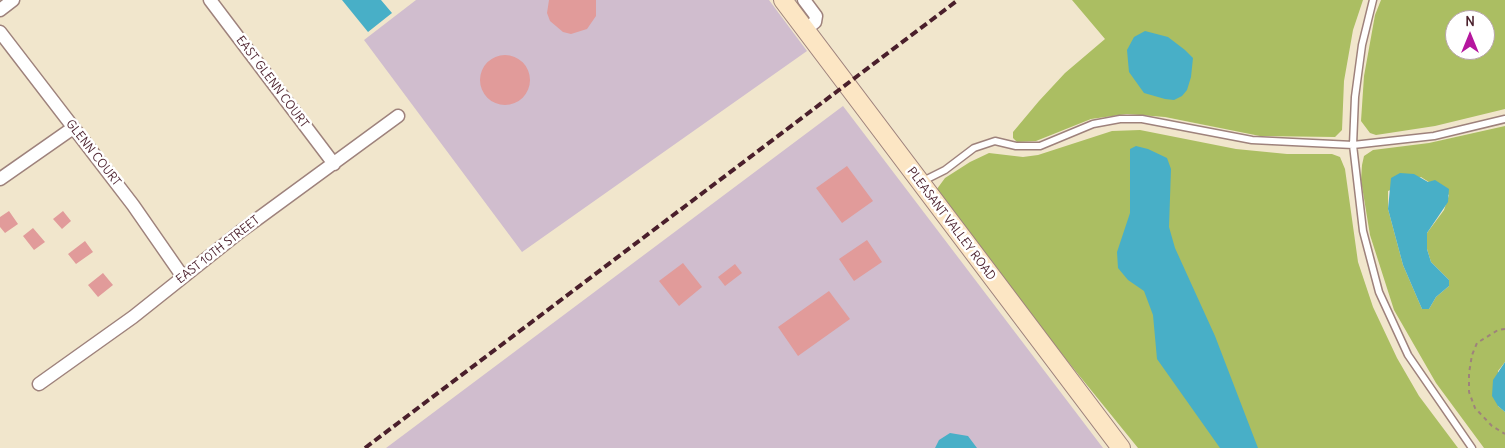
<!DOCTYPE html>
<style>
body{margin:0}
#map{position:relative;width:1505px;height:448px;overflow:hidden;background:#f1e6cc;font-family:Delius,sans-serif}
canvas{display:block}
.north{position:absolute;left:1445px;top:10px;width:50px;height:50px;box-sizing:border-box;background:#fff;border:1px solid #b7a5aa;border-radius:50%;rotate:0deg;font-size:14px;font-weight:700;line-height:20px;text-align:center;color:#4a1f2b}
.north::after{content:'';display:block;margin:auto;width:18px;height:22px;background:#b5179e;clip-path:polygon(50% 0,100% 100%,50% 72%,0 100%)}
</style>
<div id="map">
<canvas width="1505" height="448"></canvas>
<div class="north">N</div>
</div>
<script>
const g = document.querySelector('canvas').getContext('2d');
g.lineJoin = 'round';
function paint(path, color) { g.fillStyle = color; g.fill(path, 'evenodd'); }
const shape = rows => new Path2D(rows.map(r => 'M' + r).join(''));
function stroke(path, color, width, dash) { g.strokeStyle = color; g.lineWidth = width; g.lineCap = dash ? 'butt' : 'round'; g.setLineDash(dash || []); g.stroke(path); }
function drawText(font, color, halo, rows, align = 'center') {
  g.font = font + ' Delius,sans-serif'; g.lineWidth = 5; g.setLineDash([]); g.textBaseline = 'middle'; g.strokeStyle = halo; g.fillStyle = color; for (const [text, x, y, turn = 0] of rows) {
    g.save(); g.translate(x, y); g.rotate((+turn || 0) * Math.PI / 180); g.textAlign = isNaN(turn) ? turn : align; if (halo) g.strokeText(text, 0, 0); g.fillText(text, 0, 0); g.restore();
  }
}
const industrial = shape([
 [416,0,769,0,807,51,522,252,364,40],
 [843,106,1103,448,386,448]
]);
const green = shape([
 [1072,0,1363,0,1353,30,1344,81,1342,130,1335,137,1260,136,1165,117,1127,114,1091,119,1036,141,1017,142,1013,138,1013,132,1039,101,1065,73,1105,39],
 [1381,0,1505,0,1505,109,1435,126,1376,135,1370,133,1361,121,1364,76,1375,15],
 [1455,20,1485,20,1485,50,1455,50],
 [1505,126,1505,362,1498,371,1498,406,1505,412,1505,448,1484,448,1436,383,1394,310,1370,235,1361,180,1362,165,1364,156,1373,150,1429,143],
 [1421,177,1449,195,1444,210,1427,233,1427,249,1431,262,1449,280,1449,286,1436,297,1429,309,1422,309,1403,265,1388,209,1388,191],
 [1140,130,1236,149,1287,154,1332,154,1340,157,1345,169,1358,262,1373,307,1397,358,1419,396,1458,448,1138,448,936,199,934,193,945,178,970,162,989,153,1023,157,1038,155,1112,131]
]);
const water = shape([
 [342,0,381,0,392,13,368,32],
 [1145,31,1168,37,1185,50,1193,58,1191,77,1187,90,1182,96,1174,100,1165,99,1144,93,1129,72,1127,50,1134,37],
 [1136,146,1148,149,1167,158,1171,169,1169,227,1175,248,1215,336,1258,448,1220,448,1157,359,1153,315,1144,291,1128,280,1118,268,1117,252,1130,213,1130,149],
 [1400,173,1414,174,1428,182,1435,180,1449,189,1448,202,1427,233,1427,249,1431,262,1449,280,1449,286,1436,297,1429,309,1422,309,1403,265,1388,209,1391,178],
 [1505,362,1505,412,1498,406,1492,396,1493,380],
 [950,433,968,436,977,448,935,448,939,440]
]);
const building = shape([
 [549,0,596,0,596,16,587,29,571,34,563,32,550,21,547,13],
 '480 80a25 25 0 1 1 50 0a25 25 0 1 1-50 0Z',
 [847,166,873,201,842,223,816,188],
 [9,211,18,224,5,233,0,227,0,217],
 [63,211,71,221,62,229,53,219],
 [33,228,45,242,34,250,23,236],
 [867,240,882,262,854,281,839,259],
 [85,241,93,252,76,264,68,254],
 [683,263,702,287,679,306,659,281],
 [735,264,742,273,725,286,718,277],
 [103,273,113,285,98,297,88,285],
 [829,291,850,319,798,356,778,327]
]);
const path = shape([
 [1505,329,1498,330,1477,343,1472,355,1469,373,1469,392,1475,408,1492,426,1505,434]
]);
const lane = shape([
 [1373,0,1362,45,1355,97,1353,145,1363,231,1379,292,1408,355,1472,448],
 [923,181,945,170,974,148,995,141,1016,146,1040,146,1093,124,1120,119,1142,119,1252,140,1353,145,1434,136,1505,119]
]);
const street = shape([
 [210,0,334,164],
 [804,0,816,16,815,22,805,30],
 [0,10,13,0],
 [0,32,133,205,183,277],
 [0,179,73,128],
 [39,384,133,317,241,231,398,116]
]);
const secondary = shape([
 [783,0,1121,448]
]);
const rail = shape([
 [365,448,958,0]
]);
const streetNames = [
 ["EAST GLENN COURT",272,82,53],
 ["GLENN COURT",93,153,52],
 ["PLEASANT VALLEY ROAD",951,224,53],
 ["EAST 10TH STREET",218,250,-38]
];
paint(industrial, '#d0bdce');
paint(green, '#abbe62');
paint(water, '#48afc7');
paint(building, '#e19b9a');
stroke(lane, '#9e827c', 9);
stroke(street, '#9e827c', 15);
stroke(secondary, '#9e827c', 20);
stroke(path, '#9e827c', 2, [4, 4]);
stroke(lane, '#fff', 6);
stroke(street, '#fff', 12);
stroke(secondary, '#fce6c4', 18);
stroke(rail, '#4a1f2b', 4, [8, 4]);
drawText('12px', '#4a1f2b', '#fff', streetNames);
</script>
